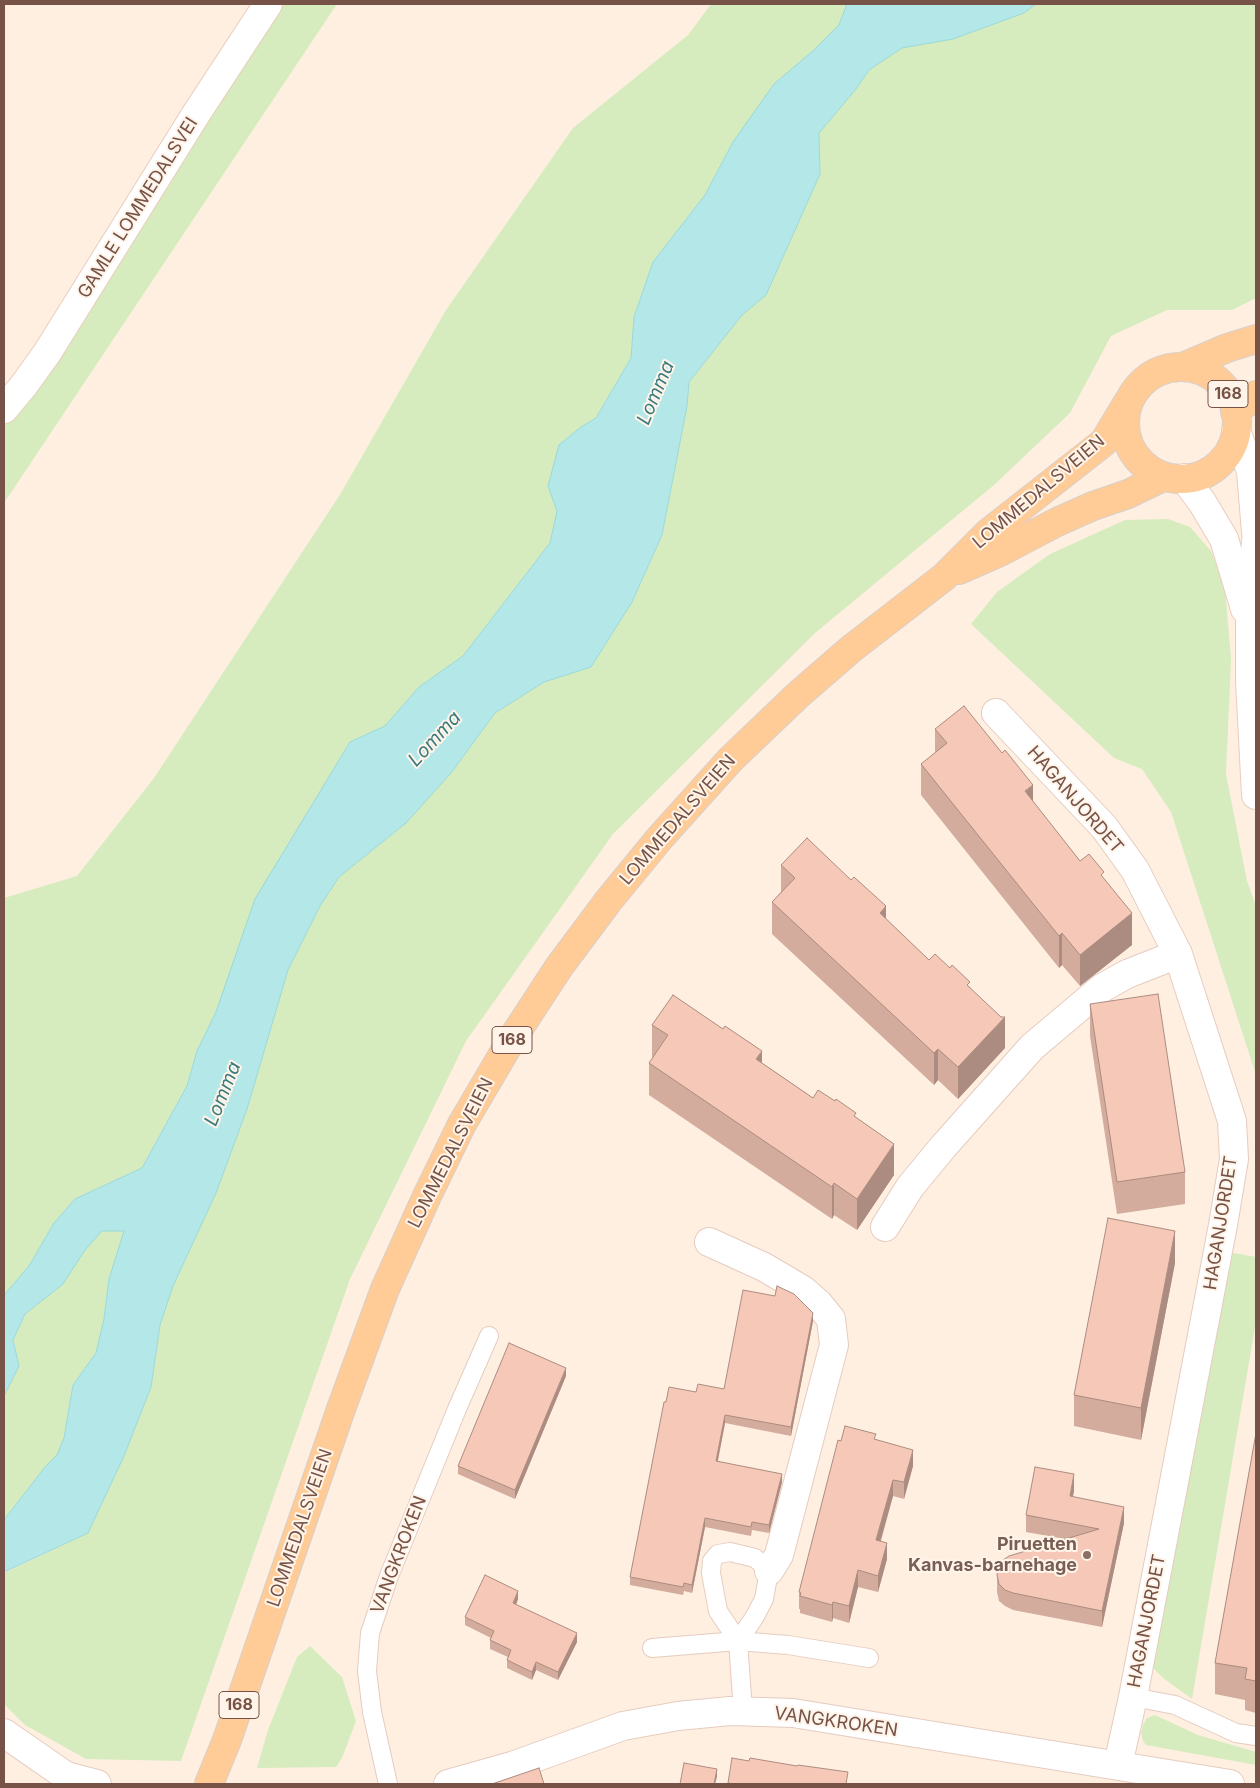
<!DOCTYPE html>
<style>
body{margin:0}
#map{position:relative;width:1260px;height:1788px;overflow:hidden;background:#feefe1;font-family:Inter,sans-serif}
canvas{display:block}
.frame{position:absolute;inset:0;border:5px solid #775246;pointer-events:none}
</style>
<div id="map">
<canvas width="1260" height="1788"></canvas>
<div class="frame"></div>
</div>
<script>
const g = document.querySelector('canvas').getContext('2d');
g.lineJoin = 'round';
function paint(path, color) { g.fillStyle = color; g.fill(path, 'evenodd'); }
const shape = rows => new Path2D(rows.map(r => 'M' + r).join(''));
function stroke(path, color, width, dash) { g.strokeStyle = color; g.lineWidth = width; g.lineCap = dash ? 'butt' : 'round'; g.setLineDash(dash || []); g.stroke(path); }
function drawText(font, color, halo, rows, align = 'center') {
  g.font = font + ' Inter,sans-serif'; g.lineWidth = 4; g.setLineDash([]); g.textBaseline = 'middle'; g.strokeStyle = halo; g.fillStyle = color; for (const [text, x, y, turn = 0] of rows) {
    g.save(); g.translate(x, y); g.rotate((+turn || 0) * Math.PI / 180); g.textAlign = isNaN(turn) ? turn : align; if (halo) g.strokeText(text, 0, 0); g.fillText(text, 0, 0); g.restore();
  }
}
const green = shape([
 [283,4,337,4,4,503,4,424,52,368,257,42],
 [711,4,847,4,839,25,814,50,733,142,705,195,653,262,634,317,631,358,596,418,581,427,548,486,557,511,550,543,463,656,419,687,385,726,350,742,331,774,197,1051,187,1086,142,1168,75,1199,54,1223,29,1266,4,1295,4,898,77,876,154,778,341,493,446,310,573,128,688,35],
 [1036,4,1256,4,1256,298,1232,310,1167,310,1111,336,1070,413,994,485,815,633,613,834,466,1041,350,1279,181,1761,86,1759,25,1725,4,1704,4,1573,88,1533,124,1456,151,1387,160,1325,173,1286,216,1193,247,1109,288,970,320,906,339,877,406,823,451,773,495,713,544,682,591,667,632,602,662,535,687,406,689,382,742,315,766,295,820,174,819,133,856,89,869,70,902,48,953,39,1024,13],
 [1168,519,1190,527,1211,551,1225,588,1231,659,1226,774,1247,881,1256,906,1256,1075,1171,812,1142,769,1114,758,971,624,997,592,1050,554,1125,520],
 [102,1231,124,1231,109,1279,104,1319,96,1353,73,1385,64,1438,57,1455,45,1467,4,1520,4,1396,19,1366,13,1340,25,1314,63,1284,85,1250],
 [1234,1253,1256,1257,1256,1321,1192,1699,1163,1678,1152,1667,1228,1255],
 [310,1646,342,1677,356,1721,342,1758,336,1767,257,1768,268,1730,297,1657],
 [1155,1715,1198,1735,1256,1752,1256,1765,1146,1745,1143,1741,1141,1733,1143,1725,1147,1718]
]);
const water = shape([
 [847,4,1036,4,1024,13,953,39,902,48,869,70,856,89,819,133,820,174,766,295,742,315,689,382,687,406,662,535,632,602,591,667,544,682,495,713,451,773,406,823,339,877,320,906,288,970,247,1109,216,1193,173,1286,160,1325,151,1387,124,1456,88,1533,4,1572,4,1520,45,1467,57,1455,64,1438,73,1385,96,1353,104,1319,109,1279,124,1231,102,1231,85,1250,63,1284,25,1314,13,1340,19,1366,4,1396,4,1295,29,1266,54,1223,75,1199,142,1168,187,1086,197,1051,216,1012,255,899,350,742,385,726,419,687,463,656,550,543,557,511,548,486,559,445,581,427,596,418,631,358,634,317,653,262,705,195,733,142,774,84,814,50,839,25,847,4]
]);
const lane = shape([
 [738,1641,718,1611,711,1573,712,1561,718,1554,730,1552,755,1558,769,1571,764,1599,754,1618,738,1641,743,1711],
 [652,1648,738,1641,788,1645,869,1658],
 [1133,1697,1175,1705,1236,1733,1256,1736],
 [388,1784,372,1712,367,1671,370,1633,389,1576,457,1409,489,1336]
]);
const street = shape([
 [996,713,1104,827,1135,870,1178,954,1232,1121,1234,1159,1223,1225,1133,1697,1118,1765],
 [885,1227,910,1187,943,1147,1032,1047,1102,988,1127,974,1178,954],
 [709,1242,764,1267,803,1290,818,1303,831,1319,834,1345,779,1555,769,1571],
 [4,1733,66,1776,97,1784],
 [448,1784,512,1766,623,1726,678,1716,730,1711,793,1713,1230,1784]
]);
const secondary = shape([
 [4,409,24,385,47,353,196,114,268,4],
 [1236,431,1251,471,1256,532],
 [1184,478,1202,502,1224,539,1245,609],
 [1256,541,1250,624,1250,681,1256,795]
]);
const primary = shape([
 [1185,366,1227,348,1256,339],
 '1125 423a56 56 0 1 1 112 0a56 56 0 1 1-112 0Z',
 [1235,412,1256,395],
 [959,570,1000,552,1057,522,1093,506,1128,494,1163,477],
 [209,1784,227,1740,341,1409,385,1289,427,1196,462,1124,512,1039,559,967,609,900,659,839,731,759,798,695,851,649,944,577,988,533,1104,442,1128,402]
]);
const wall = shape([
 [935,729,1033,802,1080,861,1104,879,1132,945,1080,986,1062,965,1059,968,921,795,921,764,935,753],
 [781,865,886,919,929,960,970,987,1005,1048,958,1099,938,1080,934,1085,772,934,772,902,781,892],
 [1090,1004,1185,1172,1185,1204,1117,1214,1090,1036],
 [652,1025,762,1063,813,1098,856,1117,894,1175,857,1230,834,1215,832,1219,649,1095,649,1063,653,1057,652,1057],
 [1175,1263,1141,1440,1074,1426,1074,1395],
 [775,1296,813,1321,791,1436,725,1423,718,1461,782,1482,769,1533,752,1530,751,1536,705,1527,692,1593,684,1591,683,1595,630,1585,630,1577,666,1402,696,1392,724,1389],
 [566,1376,515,1499,458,1474,458,1466],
 [1256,1433,1256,1713,1245,1710,1245,1700,1215,1694,1215,1663],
 [876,1439,913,1466,904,1499,893,1496,881,1541,887,1559,878,1592,858,1587,849,1623,833,1618,832,1622,800,1613,800,1609,799,1609,799,1592,841,1441],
 [1074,1491,1072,1497,1124,1523,1102,1627,1013,1610,1005,1606,999,1601,997,1592,997,1575,1065,1539,1026,1532,1026,1515],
 [518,1599,516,1605,577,1642,558,1680,536,1670,532,1680,507,1668,507,1660,508,1657,490,1649,490,1640,491,1638,465,1625,465,1617]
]);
const shadedWall = shape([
 [1033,785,1033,817,1025,791],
 [886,906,886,938,880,913],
 [1132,913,1132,945,1080,986,1080,955],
 [1062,933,1062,965,1059,968,1059,936],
 [1005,1017,1005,1048,958,1099,958,1067],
 [938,1049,938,1080,934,1085,934,1053],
 [762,1051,762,1082,756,1059],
 [894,1144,894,1175,857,1230,857,1199],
 [834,1183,834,1215,832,1219,832,1187],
 [1175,1231,1175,1263,1141,1440,1141,1408],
 [813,1313,813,1321,791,1436,791,1427],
 [566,1368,566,1376,515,1499,515,1490],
 [725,1415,725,1423,716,1469,716,1461],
 [913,1450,913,1466,904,1499,904,1482],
 [782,1474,782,1482,769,1533,769,1525],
 [1074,1474,1074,1491,1070,1513,1070,1496],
 [893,1480,893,1496,876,1556,876,1540],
 [1124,1507,1124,1523,1102,1627,1102,1611],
 [705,1518,705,1527,692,1593,692,1585],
 [887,1543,887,1559,878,1592,878,1576],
 [858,1570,858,1587,849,1623,849,1606],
 [518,1591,518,1599,513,1612,513,1603],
 [833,1602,833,1618,832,1622,832,1605],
 [577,1633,577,1642,558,1680,558,1672],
 [536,1662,536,1670,532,1680,532,1672],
 [717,1769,717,1777,715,1784,714,1784]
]);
const building = shape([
 [964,706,1002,753,1005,750,1033,785,1025,791,1080,861,1089,854,1104,872,1101,875,1132,913,1080,955,1062,933,1059,936,921,764,947,743,935,729,964,706],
 [807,838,851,880,854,877,886,906,880,913,929,960,935,954,950,968,952,965,970,982,967,985,1001,1017,1005,1017,958,1067,938,1049,934,1053,772,902,795,878,781,865,807,838],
 [1158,994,1185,1172,1117,1182,1090,1004,1158,994],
 [673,995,723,1029,725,1026,762,1051,756,1059,813,1098,818,1090,835,1101,836,1099,856,1113,854,1116,894,1144,857,1199,834,1183,832,1187,649,1063,668,1035,652,1025,673,995],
 [1108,1218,1175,1231,1141,1408,1074,1395,1108,1218],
 [777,1286,794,1294,813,1313,791,1427,725,1415,716,1461,782,1474,769,1525,752,1522,751,1527,705,1518,692,1585,684,1583,683,1587,630,1577,664,1402,666,1402,669,1387,696,1392,698,1384,724,1389,743,1290,775,1296,777,1286],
 [509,1343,566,1368,515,1490,458,1466,509,1343],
 [845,1426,876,1434,874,1439,913,1450,904,1482,893,1480,876,1540,887,1543,878,1576,858,1570,849,1606,833,1602,832,1605,800,1596,801,1593,799,1592,838,1440,841,1441,845,1426],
 [1256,1433,1256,1681,1245,1679,1247,1668,1215,1663,1256,1433],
 [1035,1467,1074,1474,1070,1496,1124,1507,1102,1611,1013,1593,1005,1590,999,1584,997,1575,998,1567,1003,1560,1009,1556,1099,1529,1026,1515,1035,1467],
 [485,1575,518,1591,513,1603,577,1633,558,1672,536,1662,532,1672,507,1660,511,1650,490,1640,494,1631,465,1617,485,1575],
 [732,1758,749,1761,750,1758,797,1766,798,1765,848,1772,846,1784,733,1784,728,1783,732,1758],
 [684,1763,717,1769,714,1784,680,1784,684,1763],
 [539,1768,544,1784,492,1784,539,1768]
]);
const markers = [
 [1087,1555,5,"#8d6e63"]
];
const shields = [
 [1228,394,40],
 [512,1040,40],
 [239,1705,40]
];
const shieldNames = [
 ["168",1228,394],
 ["168",512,1040],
 ["168",239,1705]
];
const streetNames = [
 ["GAMLE LOMMEDALSVEI",138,208,-58],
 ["LOMMEDALSVEIEN",1039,492,-40],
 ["HAGANJORDET",1075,800,49],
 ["LOMMEDALSVEIEN",678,820,-49],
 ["LOMMEDALSVEIEN",451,1153,-63],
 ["HAGANJORDET",1221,1223,-81],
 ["LOMMEDALSVEIEN",300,1528,-71],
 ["VANGKROKEN",399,1555,-69],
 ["HAGANJORDET",1147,1621,-79],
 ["VANGKROKEN",836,1722,8]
];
const educationNames = [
 ["Piruetten",1077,1545],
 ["Kanvas-barnehage",1077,1566]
];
const waterNames = [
 ["Lomma",656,393,-67],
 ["Lomma",435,739,-47],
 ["Lomma",223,1094,-68]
];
paint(green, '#d6ecbf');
paint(water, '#b4e7e8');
stroke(water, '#9ad8db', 1);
stroke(lane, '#e5ccbf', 20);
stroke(street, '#e5ccbf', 30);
stroke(secondary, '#eaccbc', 30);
stroke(primary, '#d9cfcb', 30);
stroke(lane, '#fff', 18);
stroke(street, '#fff', 28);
stroke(secondary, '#fff', 28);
stroke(primary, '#ffcc97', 28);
paint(wall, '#d3ac9d');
paint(shadedWall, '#ac8c80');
paint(building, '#f5c8b7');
stroke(building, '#ac8c80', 1);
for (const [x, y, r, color] of markers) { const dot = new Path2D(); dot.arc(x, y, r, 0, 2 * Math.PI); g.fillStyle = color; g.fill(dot); stroke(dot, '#fff4e9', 2); }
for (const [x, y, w] of shields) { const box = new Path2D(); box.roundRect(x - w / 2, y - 13.5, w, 27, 4); g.fillStyle = '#fff4e9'; g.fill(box); stroke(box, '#775246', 1); }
drawText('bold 16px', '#775246', null, shieldNames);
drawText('18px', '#775246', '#fff4e9', streetNames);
drawText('bold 18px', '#785e54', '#fff4e9', educationNames, 'right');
drawText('italic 19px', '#397a7e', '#fff4e9', waterNames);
</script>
